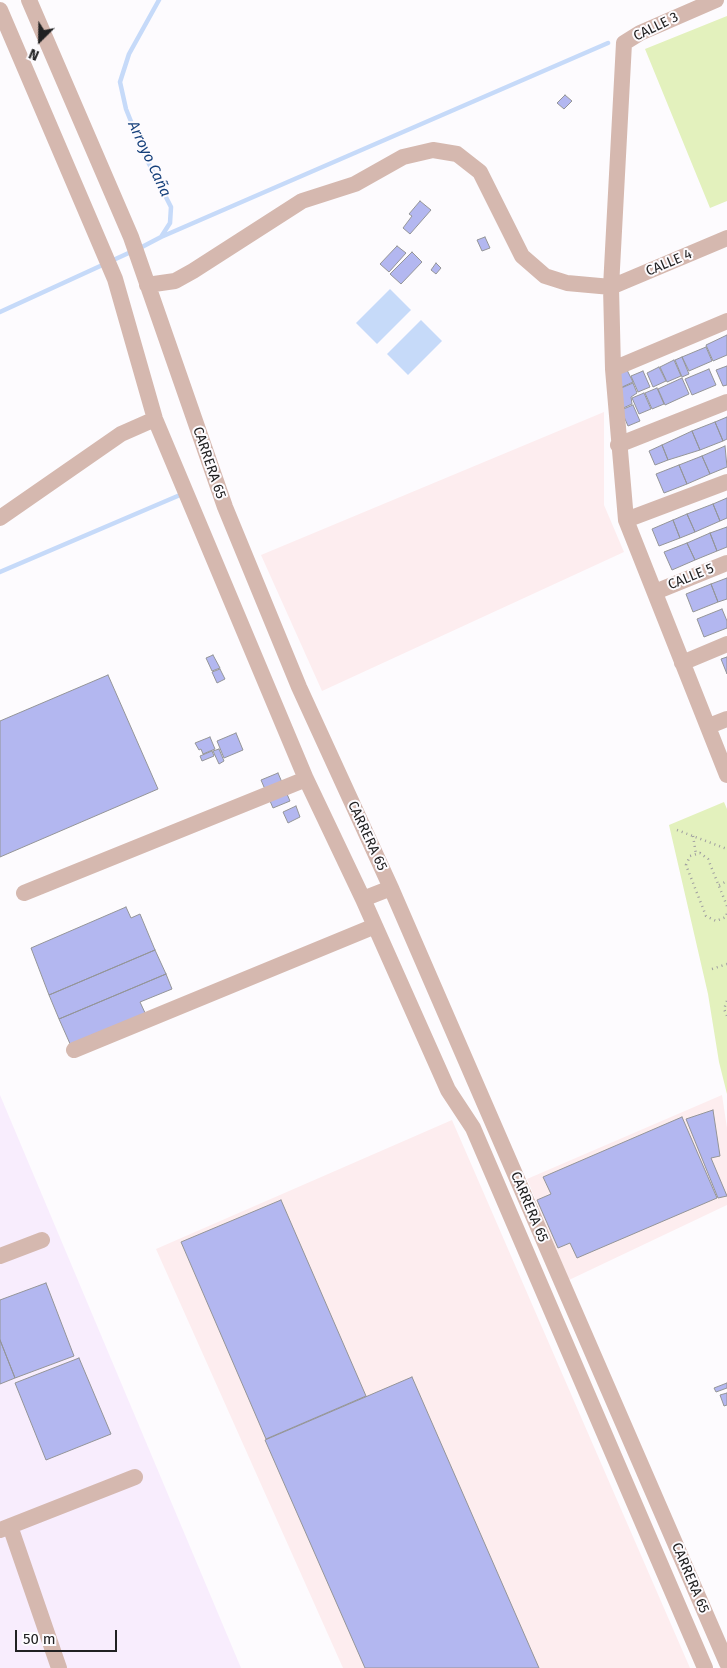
<!DOCTYPE html>
<meta charset="utf-8">
<style>
body{margin:0}
#map{position:relative;width:727px;height:1668px;overflow:hidden;background:#fdfbfe;font-family:"Fira Sans",sans-serif}
canvas{display:block}
.north{position:absolute;left:15px;top:15px;width:50px;height:50px;-webkit-text-stroke:4px #fdfbfe;paint-order:stroke;rotate:203deg;font-size:14px;font-weight:700;line-height:20px;text-align:center;color:#212122}
.north::after{content:'';display:block;margin:auto;width:18px;height:22px;background:#212122;clip-path:polygon(50% 0,100% 100%,50% 72%,0 100%)}
.scale{position:absolute;left:15px;top:1630px;width:102px;height:22px;box-sizing:border-box;border:2px solid #212122;border-top:0;padding-left:6px;font-size:15px;line-height:18px;white-space:nowrap;color:#212122;-webkit-text-stroke:4px #fdfbfe;paint-order:stroke}
</style>
<div id="map">
<canvas width="727" height="1668"></canvas>
<div class="north">N</div>
<div class="scale">50 m</div>
</div>
<script>
const g = document.querySelector('canvas').getContext('2d');
g.lineJoin = 'round';
function paint(path, color) { g.fillStyle = color; g.fill(path, 'evenodd'); }
const shape = rows => new Path2D(rows.map(r => 'M' + r).join(''));
function stroke(path, color, width, dash) { g.strokeStyle = color; g.lineWidth = width; g.lineCap = dash ? 'butt' : 'round'; g.setLineDash(dash || []); g.stroke(path); }
function drawText(font, color, halo, rows, align = 'center') {
  g.font = font + ' "Fira Sans",sans-serif'; g.lineWidth = 4; g.setLineDash([]); g.textBaseline = 'middle'; g.strokeStyle = halo; g.fillStyle = color; for (const [text, x, y, turn = 0] of rows) {
    g.save(); g.translate(x, y); g.rotate((+turn || 0) * Math.PI / 180); g.textAlign = isNaN(turn) ? turn : align; if (halo) g.strokeText(text, 0, 0); g.fillText(text, 0, 0); g.restore();
  }
}
const commercial = shape([
 [0,1095,241,1668,0,1668]
]);
const industrial = shape([
 [604,412,604,505,624,552,322,691,261,555],
 [722,1095,727,1128,727,1205,569,1280,527,1179],
 [452,1120,690,1668,343,1668,156,1249]
]);
const green = shape([
 [727,16,727,201,710,208,645,49],
 [724,802,727,809,727,1094,719,1062,708,994,669,825]
]);
const water = shape([
 [390,289,411,310,377,344,356,323],
 [421,320,442,341,408,375,387,354]
]);
const stream = shape([
 [161,237,608,43],
 [140,248,161,237,170,223,171,207,144,154,126,109,120,82,129,54,159,0],
 [0,312,133,251],
 [0,572,180,495]
]);
const building = shape([
 [565,95,572,101,564,109,557,103,565,95],
 [420,201,431,210,410,234,403,228,412,216,409,214,420,201],
 [485,237,490,248,482,251,477,240,485,237],
 [397,246,406,253,389,272,380,264,397,246],
 [412,252,422,262,401,284,390,274,412,252],
 [436,263,441,268,436,274,431,270,436,263],
 [727,335,727,355,713,361,706,345,727,335],
 [706,347,712,361,689,371,682,357,706,347],
 [682,357,689,374,682,377,675,360,682,357],
 [674,360,681,376,667,382,660,367,674,360],
 [727,366,727,385,723,386,716,370,727,366],
 [659,367,666,381,653,387,647,373,659,367],
 [709,369,716,385,692,395,685,379,709,369],
 [627,370,633,382,620,388,616,373,627,370],
 [643,371,650,387,638,392,631,376,643,371],
 [682,378,689,394,665,405,658,389,682,378],
 [633,383,637,393,631,397,632,404,619,410,619,389,633,383],
 [657,388,664,404,652,409,645,393,657,388],
 [644,393,651,409,639,414,632,398,644,393],
 [633,405,640,421,628,426,621,410,633,405],
 [727,417,727,439,723,441,715,422,727,417],
 [715,422,723,441,700,450,692,431,715,422],
 [692,431,700,450,668,460,662,445,692,431],
 [662,445,668,460,655,465,649,451,662,445],
 [725,446,727,467,710,474,702,456,725,446],
 [702,456,710,474,687,484,679,465,702,456],
 [679,465,687,484,664,493,656,474,679,465],
 [727,498,727,518,720,521,713,504,727,498],
 [713,504,720,521,695,532,687,514,713,504],
 [687,514,695,532,680,538,673,520,687,514],
 [673,520,680,538,659,546,652,529,673,520],
 [727,527,727,547,717,551,710,533,727,527],
 [710,533,717,551,695,560,687,543,710,533],
 [687,543,695,560,672,570,664,552,687,543],
 [727,578,727,599,718,602,711,584,727,578],
 [711,584,718,602,693,612,686,594,711,584],
 [722,609,727,621,727,628,704,637,697,619,722,609],
 [213,655,220,668,212,671,206,658,213,655],
 [727,657,727,674,721,659,727,657],
 [220,669,225,679,217,683,212,672,220,669],
 [108,675,158,789,0,857,0,721,108,675],
 [236,733,243,750,224,758,217,741,236,733],
 [210,737,215,749,203,754,201,749,199,750,195,743,210,737],
 [219,749,224,761,219,764,213,751,219,749],
 [212,751,214,756,202,761,200,756,212,751],
 [278,773,290,801,273,808,261,780,278,773],
 [296,806,300,817,288,823,283,812,296,806],
 [126,907,131,918,140,914,155,950,49,995,31,948,126,907],
 [155,950,166,974,59,1019,49,995,155,950],
 [166,974,172,989,140,1002,146,1015,71,1046,59,1019,166,974],
 [713,1110,720,1156,711,1158,727,1196,718,1198,686,1119,713,1110],
 [682,1117,717,1198,577,1258,570,1243,558,1248,537,1200,551,1194,543,1177,682,1117],
 [281,1200,366,1396,266,1439,181,1242,281,1200],
 [46,1283,74,1356,15,1378,0,1340,0,1300,46,1283],
 [0,1340,15,1378,0,1384,0,1340],
 [79,1358,111,1434,46,1460,15,1383,79,1358],
 [412,1377,539,1668,365,1668,265,1440,412,1377],
 [727,1383,727,1388,716,1392,714,1388,727,1383],
 [727,1393,727,1405,724,1406,720,1395,727,1393]
]);
const path = shape([
 [677,830,727,849],
 [693,836,696,854],
 [719,885,727,881],
 [727,906,708,859,700,853,690,856,686,865,706,916,716,921,726,917,727,913],
 [712,969,727,964],
 [727,1001,724,1009,727,1016]
]);
const minor = shape([
 [29,0,131,237,225,507,299,687,391,888,727,1663],
 [716,0,640,33,624,43,611,287,613,369,626,520,727,775],
 [0,10,115,279,155,419,306,779,363,899,448,1090,473,1128,705,1668],
 [147,285,175,281,193,271,302,201,355,184,403,157,433,150,457,154,480,172,522,256,545,276,567,283,611,287,727,238],
 [613,369,727,321],
 [618,445,727,402],
 [0,518,121,434,155,419],
 [626,520,727,482],
 [655,592,727,563],
 [682,663,727,644],
 [709,726,727,719],
 [24,893,306,779],
 [363,899,391,888],
 [74,1050,375,926],
 [0,1256,42,1240],
 [10,1526,59,1668],
 [0,1530,135,1477]
]);
const streetNames = [
 ["CALLE 3",656,27,-26],
 ["CALLE 4",669,263,-23],
 ["CARRERA 65",209,463,71],
 ["CALLE 5",691,577,-22],
 ["CARRERA 65",367,836,65],
 ["CARRERA 65",529,1207,67],
 ["CARRERA 65",690,1578,67]
];
const waterNames = [
 ["Arroyo Caña",149,159,65]
];
paint(commercial, '#f8edfd');
paint(industrial, '#fdedef');
paint(green, '#e3f1bd');
paint(water, '#c6daf9');
stroke(stream, '#c6daf9', 4.5);
paint(building, '#b3b7f0');
stroke(building, '#949598', 1);
stroke(path, '#9f9ea0', 2.5, [1, 4]);
stroke(minor, '#d5b8af', 16);
drawText('14px', '#212122', '#fdfbfe', streetNames);
drawText('italic 15px', '#16407b', '#fdfbfe', waterNames);
</script>
